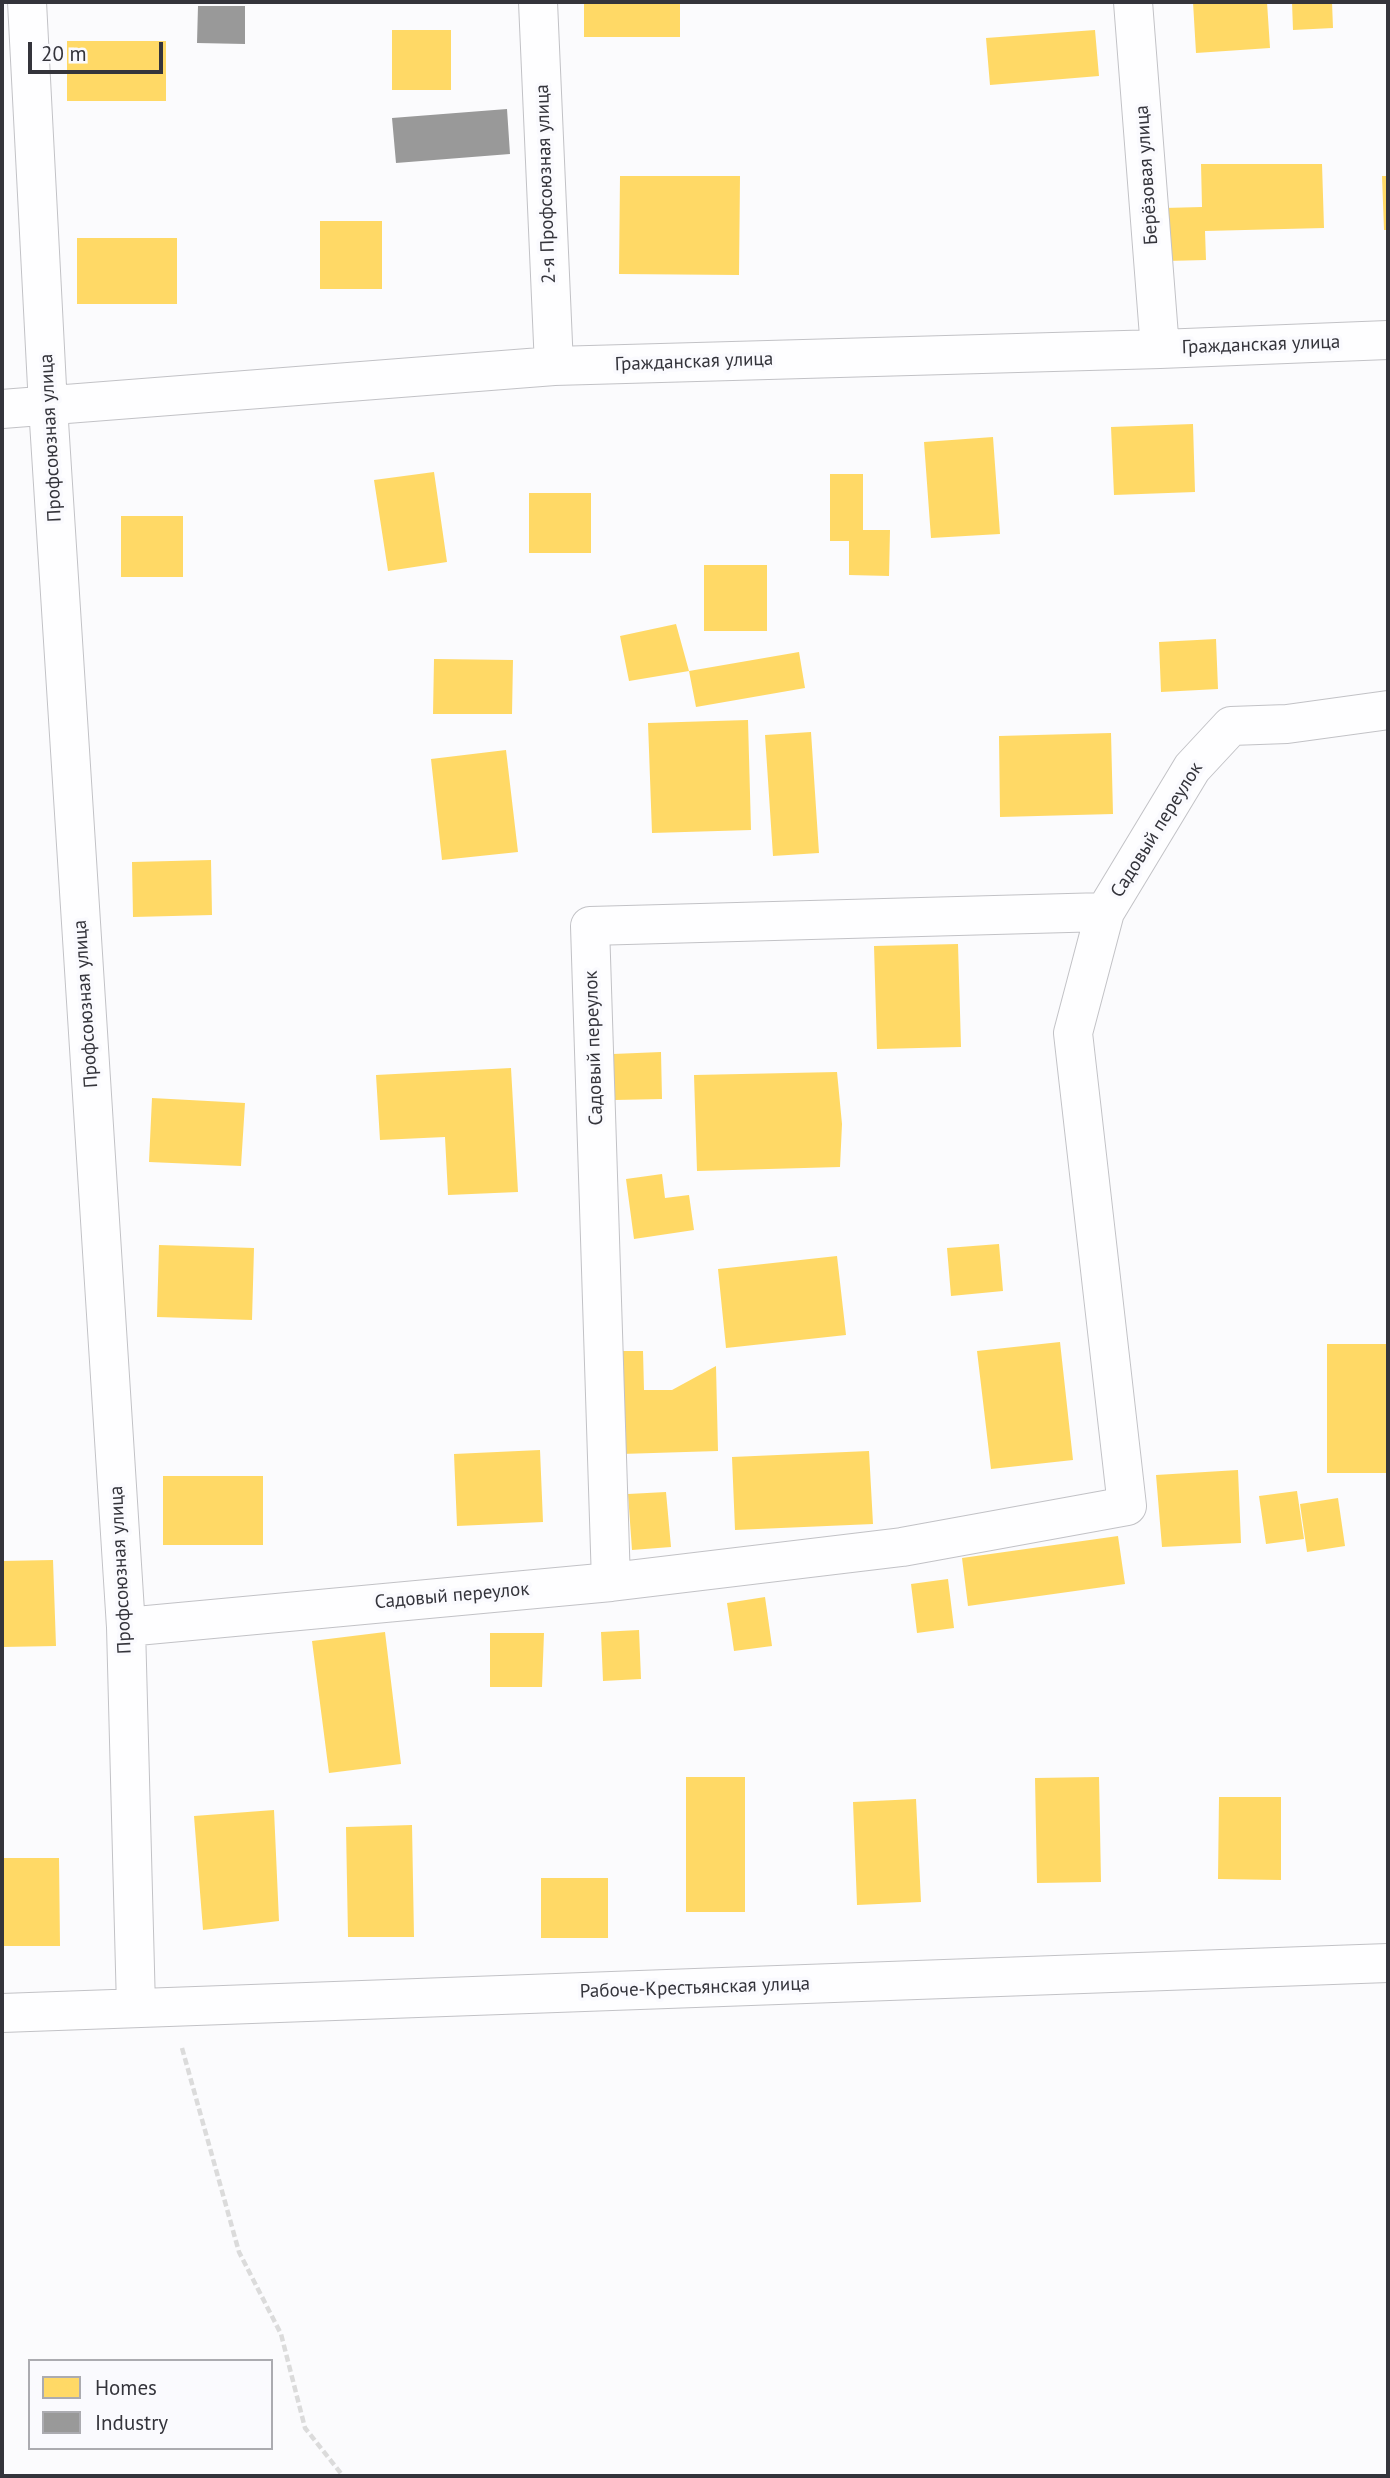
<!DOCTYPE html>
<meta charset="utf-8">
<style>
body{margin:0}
#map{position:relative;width:1390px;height:2478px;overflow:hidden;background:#fbfbfd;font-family:"PT Sans",sans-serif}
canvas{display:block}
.frame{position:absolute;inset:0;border:4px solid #34343b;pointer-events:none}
.legend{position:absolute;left:28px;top:2359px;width:245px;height:91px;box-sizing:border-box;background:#fafafe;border:2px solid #ababb0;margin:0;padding:9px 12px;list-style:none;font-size:21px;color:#34343b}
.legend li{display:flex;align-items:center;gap:14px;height:35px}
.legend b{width:35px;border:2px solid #ababb0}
.scale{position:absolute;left:28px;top:42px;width:135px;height:32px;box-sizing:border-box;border:4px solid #34343b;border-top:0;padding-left:9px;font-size:21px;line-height:24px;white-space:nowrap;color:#34343b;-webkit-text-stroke:5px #fafafe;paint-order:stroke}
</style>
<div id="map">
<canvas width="1390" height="2478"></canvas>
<div class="frame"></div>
<ul class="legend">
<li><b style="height:19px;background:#ffd966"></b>Homes</li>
<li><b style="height:19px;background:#999"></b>Industry</li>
</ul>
<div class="scale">20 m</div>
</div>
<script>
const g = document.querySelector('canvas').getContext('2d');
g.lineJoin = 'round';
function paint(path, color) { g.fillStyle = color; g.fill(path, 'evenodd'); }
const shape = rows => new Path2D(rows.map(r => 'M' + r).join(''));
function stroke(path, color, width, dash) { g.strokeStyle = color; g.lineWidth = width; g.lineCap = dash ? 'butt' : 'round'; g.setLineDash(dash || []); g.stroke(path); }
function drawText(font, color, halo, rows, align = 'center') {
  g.font = font + ' "PT Sans",sans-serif'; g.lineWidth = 7; g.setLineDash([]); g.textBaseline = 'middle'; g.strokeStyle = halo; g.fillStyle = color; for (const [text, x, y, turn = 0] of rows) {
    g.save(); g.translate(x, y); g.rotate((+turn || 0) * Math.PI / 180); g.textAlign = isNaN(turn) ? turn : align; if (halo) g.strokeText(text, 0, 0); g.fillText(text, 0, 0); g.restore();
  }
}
const homes = shape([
 [584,2,680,2,680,37,584,37],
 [1193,2,1267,2,1270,48,1196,53],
 [1292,2,1332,2,1333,28,1293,30],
 [392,30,451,30,451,90,392,90],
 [1095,30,1099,76,990,85,986,38],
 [67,41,166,41,166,101,67,101],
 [1201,164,1322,164,1324,228,1205,231,1206,260,1166,261,1164,208,1202,207],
 [620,176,740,176,739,275,619,274],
 [1382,176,1388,176,1388,230,1384,230],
 [320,221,382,221,382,289,320,289],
 [77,238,177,238,177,304,77,304],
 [1193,424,1195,492,1114,495,1111,427],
 [993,437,1000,534,931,538,924,442],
 [434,472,447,562,388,571,374,480],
 [830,474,863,474,863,530,890,530,889,576,849,575,849,541,830,541],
 [529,493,591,493,591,553,529,553],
 [121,516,183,516,183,577,121,577],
 [704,565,767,565,767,631,704,631],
 [676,624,689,671,799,652,805,688,696,707,689,671,629,681,620,636],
 [1216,639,1218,689,1161,692,1159,642],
 [434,659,513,660,512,714,433,714],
 [748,720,751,830,652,833,648,723],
 [811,732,819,853,773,856,765,735],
 [1111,733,1113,814,1000,817,999,736],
 [506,750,518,852,442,860,431,759],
 [211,860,212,915,133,917,132,862],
 [958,944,961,1047,877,1049,874,946],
 [661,1052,662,1099,615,1100,613,1054],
 [511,1068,518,1192,448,1195,445,1137,380,1140,376,1075],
 [837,1072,842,1124,840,1167,697,1171,694,1075],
 [152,1098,245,1103,241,1166,149,1162],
 [662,1174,665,1198,689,1195,694,1230,634,1239,626,1179],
 [999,1244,1003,1291,951,1296,947,1248],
 [159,1245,254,1248,252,1320,157,1317],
 [837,1256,846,1335,726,1348,718,1269],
 [1060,1342,1073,1460,991,1469,977,1351],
 [1327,1344,1388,1344,1388,1473,1327,1473],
 [619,1351,643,1351,644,1390,672,1390,716,1366,718,1451,621,1454],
 [540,1450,543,1522,457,1526,454,1454],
 [869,1451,873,1524,735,1530,732,1457],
 [1238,1470,1241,1543,1162,1547,1156,1475],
 [163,1476,263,1476,263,1545,163,1545],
 [1297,1491,1304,1539,1266,1544,1259,1496],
 [666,1492,671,1547,632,1550,628,1494],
 [1338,1498,1345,1546,1307,1552,1300,1504],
 [1118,1536,1125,1584,968,1606,962,1558],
 [53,1560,56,1646,2,1647,2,1561],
 [948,1579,954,1628,917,1633,911,1584],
 [765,1597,772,1646,734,1651,727,1603],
 [639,1630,641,1679,603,1681,601,1632],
 [385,1632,401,1764,329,1773,312,1641],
 [490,1633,544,1633,542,1687,490,1687],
 [686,1777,745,1777,745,1912,686,1912],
 [1099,1777,1101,1882,1037,1883,1035,1778],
 [1219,1797,1281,1797,1281,1880,1218,1879],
 [916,1799,921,1902,857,1905,853,1802],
 [274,1810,279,1921,203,1930,194,1816],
 [412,1825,414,1937,348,1937,346,1827],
 [2,1858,59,1858,60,1946,2,1946],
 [541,1878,608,1878,608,1938,541,1938]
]);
const industry = shape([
 [198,6,245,6,245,44,197,43],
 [507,109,510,154,396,163,392,118]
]);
const path = shape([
 [182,2048,239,2252,281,2334,305,2428,343,2476]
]);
const street = shape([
 [27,2,48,406,126,1627,136,2007],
 [538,2,554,366],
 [1133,2,1160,349],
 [2,409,554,366,1160,349,1388,340],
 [611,1582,902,1547,1127,1506,1073,1033,1105,912],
 [126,1627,611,1582,590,926,1105,912,1192,768,1231,726,1287,724,1388,710],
 [2,2013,1388,1963]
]);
const streetNames = [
 ["Берёзовая улица",1147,175,-94],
 ["2-я Профсоюзная улица",546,184,-92],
 ["Гражданская улица",1261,345,-2],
 ["Гражданская улица",694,362,-2],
 ["Профсоюзная улица",51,438,-93],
 ["Садовый переулок",1157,830,-58],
 ["Профсоюзная улица",86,1004,-94],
 ["Садовый переулок",594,1048,-92],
 ["Профсоюзная улица",121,1570,-93],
 ["Садовый переулок",452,1596,-5],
 ["Рабоче-Крестьянская улица",695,1988,-2]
];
paint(homes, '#ffd966');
paint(industry, '#999');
stroke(street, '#c2c2c6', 40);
stroke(path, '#dbdbdb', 4.5, [7, 3.5]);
stroke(street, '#fefeff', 38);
drawText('19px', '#34343b', '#fafafe', streetNames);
</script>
